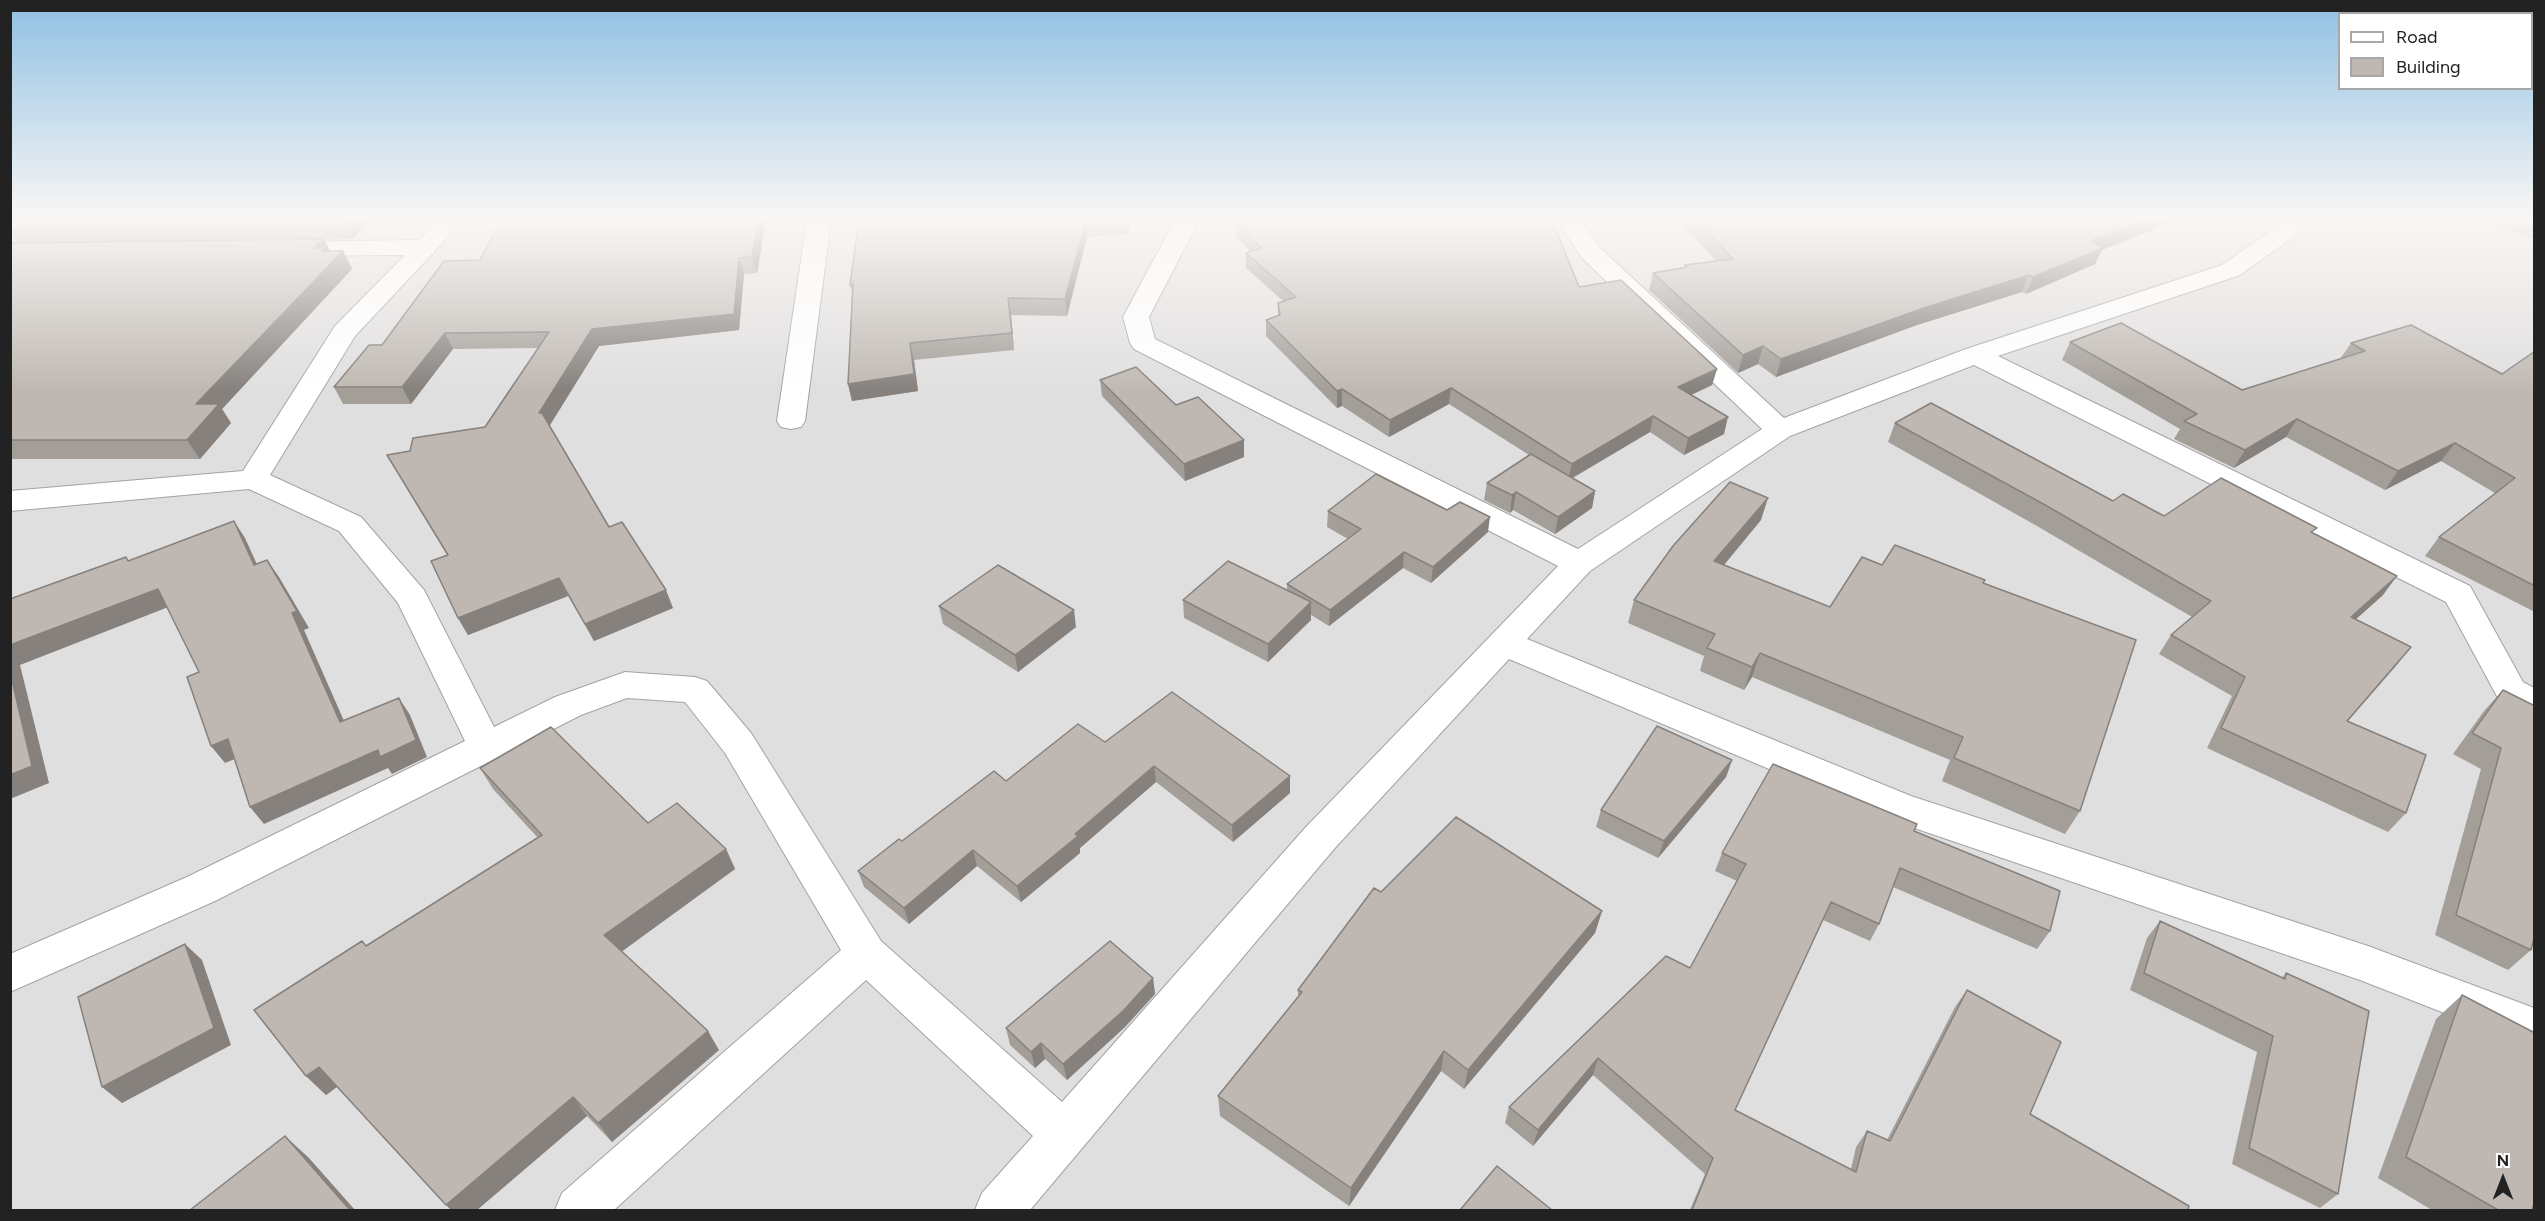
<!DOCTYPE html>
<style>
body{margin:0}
#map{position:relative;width:2545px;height:1221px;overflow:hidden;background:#f1eee9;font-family:Figtree,sans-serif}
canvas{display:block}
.frame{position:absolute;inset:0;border:12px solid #222;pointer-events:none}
.legend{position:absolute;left:2338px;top:12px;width:195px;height:78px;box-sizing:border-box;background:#fff;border:2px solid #a7a7a7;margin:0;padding:8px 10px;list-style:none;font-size:18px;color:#222}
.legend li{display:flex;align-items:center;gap:12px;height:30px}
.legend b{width:30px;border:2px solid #a7a7a7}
.north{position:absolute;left:2473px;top:1149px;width:60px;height:60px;-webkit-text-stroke:4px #fff;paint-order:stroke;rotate:0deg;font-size:16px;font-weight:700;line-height:24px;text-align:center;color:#222}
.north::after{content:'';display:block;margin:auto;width:21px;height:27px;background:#222;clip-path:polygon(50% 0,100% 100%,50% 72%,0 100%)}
</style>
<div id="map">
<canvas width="2545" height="1221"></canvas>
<div class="frame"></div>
<ul class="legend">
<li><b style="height:8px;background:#fff"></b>Road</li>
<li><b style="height:16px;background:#bfb8b2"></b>Building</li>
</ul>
<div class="north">N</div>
</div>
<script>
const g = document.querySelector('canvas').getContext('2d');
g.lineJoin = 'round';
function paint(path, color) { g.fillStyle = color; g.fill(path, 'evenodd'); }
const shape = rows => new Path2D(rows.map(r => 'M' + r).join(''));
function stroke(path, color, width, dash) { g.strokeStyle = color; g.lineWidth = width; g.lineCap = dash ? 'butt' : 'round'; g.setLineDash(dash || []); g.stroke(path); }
const residential = shape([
 [11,220,2534,220,2534,1210,11,1210]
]);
const minor = shape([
 [439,220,464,220,355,336,270,475,361,517,424,590,494,727,555,697,625,672,695,677,707,681,751,733,881,941,1062,1102,1306,827,1558,566,1134,349,1130,343,1123,317,1175,220,1199,220,1149,317,1155,339,1578,549,1762,429,1582,258,1557,220,1581,220,1600,248,1784,418,1966,349,2222,265,2287,220,2314,220,2310,225,2240,275,1998,356,2470,586,2523,682,2534,688,2534,717,2522,713,2499,700,2446,602,1974,365,1790,436,1590,571,1527,639,1911,796,2368,946,2534,1008,2534,1048,2360,980,1885,818,1509,659,1334,849,1030,1210,975,1210,982,1193,1033,1136,866,980,614,1210,555,1210,562,1193,841,950,725,753,685,702,627,698,581,715,215,901,10,992,10,954,187,877,465,741,398,603,339,531,249,489,10,511,10,491,243,471,335,326,405,255,285,256,276,254,273,249,276,244,285,242,419,240,439,220],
 [807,220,831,220,805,421,801,427,791,429,781,427,777,421,807,220]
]);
const wall = shape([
 [10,220,371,220,352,239,17,243,10,234],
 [501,220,766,220,757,273,744,274,739,330,599,346,549,426,609,527,673,608,594,641,568,596,468,635,458,618,447,555,387,455,410,451,485,427,538,348,453,349,411,404,343,404,334,387,480,260],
 [859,220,1128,220,1130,234,1087,237,1067,316,1011,315,1014,350,914,360,918,391,852,401,848,384,852,292,850,285],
 [1235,220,1579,287,1717,369,1712,385,1691,395,1724,434,1684,455,1650,432,1573,478,1595,491,1592,508,1555,534,1513,510,1510,513,1484,500,1487,483,1529,455,1449,404,1389,437,1342,406,1337,408,1266,336,1266,320,1278,316,1278,303,1283,301,1246,268,1246,253,1250,251,1236,236],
 [1684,220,2177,220,2102,250,2095,264,2026,294,2022,292,1917,325,1776,377,1758,364,1738,373,1649,290,1653,273,1685,268,1685,265,1716,261,1683,225],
 [2482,220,2535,220,2535,240],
 [324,239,330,251,343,251,352,269,222,409,231,423,200,459,10,459,10,243],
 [2070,342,2242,390,2340,359,2351,343,2502,374,2535,351,2535,612,2425,556,2439,537,2495,493,2441,461,2385,490,2286,437,2234,468,2174,439,2180,429,2062,360],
 [1100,380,1176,405,1244,457,1185,481,1102,396],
 [1895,423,2113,501,2164,516,2313,533,2383,595,2356,619,2411,647,2348,721,2406,813,2388,832,2207,748,2232,696,2159,654,2171,635,2192,617,2037,526,1888,442],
 [1447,510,1488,532,1431,583,1403,568,1329,626,1311,615,1311,620,1268,662,1184,618,1183,600,1287,590,1287,584,1348,539,1327,527,1328,511],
 [1761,520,1724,565,1830,607,1882,565,1984,583,2080,811,2065,834,1942,781,1950,760,1752,677,1744,690,1700,671,1704,656,1628,623,1634,600],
 [939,606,1076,627,1018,672,943,624],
 [2503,690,2535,706,2535,945,2532,944,2531,950,2508,970,2435,935,2481,769,2453,754,2484,711],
 [1105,742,1290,776,1290,793,1233,842,1156,782,1080,848,1080,853,1021,902,977,866,909,924,864,887,858,871,902,841],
 [1732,760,1726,777,1658,858,1596,827,1601,810],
 [480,768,726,849,735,869,622,951,719,1050,612,1142,587,1116,477,1210,451,1210,337,1087,326,1095,306,1076,366,946,538,838,493,789],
 [1914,831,2050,931,2037,949,1893,887,1879,924,1870,941,1823,920,1735,1110,1851,1169,1856,1147,1867,1131,1887,1140,1955,1007,1967,990,2030,1114,2188,1210,1690,1210,1705,1174,1593,1075,1533,1146,1505,1123,1509,1107,1690,968,1737,881,1715,871,1722,853],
 [1381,892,1602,911,1595,933,1464,1089,1441,1071,1349,1206,1220,1116,1218,1096,1298,997,1298,990],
 [2160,921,2282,978,2286,973,2338,1194,2320,1208,2232,1164,2257,1052,2130,990,2147,938],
 [1153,978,1155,994,1125,1027,1067,1080,1045,1059,1035,1068,1010,1045,1006,1028],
 [2462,995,2532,1210,2432,1210,2378,1178,2436,1019]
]);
const shadedWall = shape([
 [351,220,371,220,352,239,345,225],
 [759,220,766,220,757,273,752,257],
 [2145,220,2177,220,2102,250,2095,264,2026,294,2033,277,2090,241],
 [1086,221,1087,237,1067,316,1065,299],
 [324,239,333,257,343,251,352,269,222,409,231,423,200,459,187,440,196,404,314,248],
 [739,258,744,274,739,330,599,346,547,430,539,413,592,329],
 [2029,275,2022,292,1917,325,1776,377,1781,359,1924,308],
 [1008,298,1011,315,1014,350,1012,333],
 [445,333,453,349,411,404,402,387],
 [910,343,914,360,918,391,852,401,848,384],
 [1763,346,1758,364,1738,373,1743,355],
 [1717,369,1712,385,1674,403,1678,387],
 [1451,388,1449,404,1389,437,1390,420],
 [1342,389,1342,406,1337,408,1337,391],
 [1653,416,1650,432,1568,480,1572,464],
 [1728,417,1724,434,1684,455,1688,438],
 [2297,419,2286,437,2234,468,2245,450],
 [1244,440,1244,457,1185,481,1184,464],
 [2455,443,2441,461,2385,490,2398,471],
 [1595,491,1592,508,1555,534,1558,517],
 [1516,492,1513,510,1510,513,1512,495],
 [1768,498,1761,520,1708,584,1714,561],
 [1490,517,1488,532,1431,583,1433,567],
 [234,521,245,538,265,582,254,565],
 [1404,552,1403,568,1329,626,1330,610],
 [267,560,279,577,309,628,304,630,352,739,340,722],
 [2397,576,2383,595,2336,637,2351,617],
 [559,578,568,596,468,635,458,618],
 [158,589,171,606,20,665,49,783,10,799,10,645],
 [666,590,673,608,594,641,585,624],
 [1311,602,1311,620,1268,662,1268,644],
 [1074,610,1076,627,1018,672,1015,655],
 [2411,647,2395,667,2331,740,2347,721],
 [1760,653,1752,677,1744,690,1752,667],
 [399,698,410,715,427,757,392,774,388,768,264,824,250,807],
 [228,739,242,756,225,763,211,746],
 [1732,760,1726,777,1658,858,1664,841],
 [1154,766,1156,782,1080,848,1080,853,1021,902,1017,886,1075,834],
 [1290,776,1290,793,1233,842,1232,825],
 [726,849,735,869,617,955,604,935],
 [973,850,977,866,909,924,904,908],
 [1602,911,1595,933,1464,1089,1468,1070],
 [185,944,202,960,231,1045,122,1103,102,1087],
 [1153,978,1155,994,1125,1027,1067,1080,1063,1064],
 [708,1031,719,1050,612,1142,598,1123],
 [1041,1043,1045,1059,1035,1068,1031,1052],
 [1444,1051,1441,1071,1349,1206,1351,1188],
 [1598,1058,1593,1075,1533,1146,1538,1130],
 [319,1067,338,1086,326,1095,306,1076],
 [573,1097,587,1116,477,1210,451,1210,446,1205],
 [285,1136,309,1158,355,1210,350,1210]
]);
const building = shape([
 [10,220,351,220,345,225,10,229,10,220],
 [501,220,759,220,752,257,739,258,734,314,592,329,539,413,542,413,609,527,622,522,666,590,585,624,559,578,458,618,431,561,448,555,387,455,410,451,413,438,485,427,549,332,445,333,402,387,334,387,369,345,382,345,444,261,480,260,501,220],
 [859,220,1107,220,1086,221,1065,299,1008,298,1012,333,910,343,914,374,848,384,853,284,850,285,859,220],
 [1235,220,1552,220,1579,287,1621,280,1717,369,1678,387,1728,417,1688,438,1653,416,1572,464,1451,388,1390,420,1342,389,1337,391,1266,320,1280,315,1278,303,1296,297,1246,253,1261,248,1235,220],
 [1697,220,2145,220,2090,241,2103,248,2033,277,2029,275,1924,308,1781,359,1763,346,1743,355,1653,273,1687,267,1685,265,1733,259,1697,220],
 [324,239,314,248,325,248,322,251,343,251,196,404,219,404,187,440,10,440,10,243,324,239],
 [2121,323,2242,390,2365,351,2351,343,2411,325,2502,374,2535,351,2535,586,2439,537,2515,478,2455,443,2398,471,2297,419,2245,450,2184,421,2197,414,2070,342,2121,323],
 [1136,367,1176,405,1198,397,1244,440,1184,464,1100,380,1136,367],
 [1931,403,2113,501,2123,494,2164,516,2221,478,2317,528,2311,532,2397,576,2351,617,2411,647,2347,721,2426,755,2406,813,2221,728,2245,677,2171,635,2211,601,2047,506,1895,423,1931,403],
 [1531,454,1595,491,1558,517,1516,492,1512,495,1487,483,1531,454],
 [1376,474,1447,510,1460,502,1490,517,1433,567,1404,552,1330,610,1287,584,1361,529,1328,511,1376,474],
 [1730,482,1768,498,1714,561,1830,607,1862,557,1882,565,1895,545,1985,580,1983,583,2136,640,2080,811,1954,758,1963,737,1760,653,1752,667,1707,648,1715,634,1634,600,1673,546,1730,482],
 [234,521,254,565,267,560,297,611,292,613,340,722,399,698,416,740,380,757,378,750,250,807,228,739,211,746,187,677,199,672,158,589,10,645,10,599,126,557,128,561,234,521],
 [1228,561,1311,602,1268,644,1183,600,1228,561],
 [998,565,1074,610,1015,655,939,606,998,565],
 [10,672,32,766,10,775,10,672],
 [2503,690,2535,706,2535,934,2531,950,2456,915,2501,748,2472,733,2503,690],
 [1172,692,1290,776,1232,825,1154,766,1075,834,1078,836,1017,886,973,850,904,908,858,871,899,839,902,841,994,771,1006,781,1078,724,1105,742,1172,692],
 [1657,726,1732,760,1664,841,1601,810,1657,726],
 [551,727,648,823,677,803,726,849,604,935,708,1031,598,1123,573,1097,446,1205,319,1067,306,1076,254,1010,362,941,366,946,542,835,480,768,551,727],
 [1773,764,1917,824,1914,831,2060,891,2050,931,1900,868,1879,924,1831,902,1735,1110,1856,1172,1867,1131,1890,1141,1967,990,2061,1042,2030,1114,2189,1206,2188,1210,1692,1210,1713,1158,1598,1058,1538,1130,1509,1107,1666,956,1690,968,1746,864,1722,853,1773,764],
 [1456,817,1602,911,1468,1070,1444,1051,1351,1188,1218,1096,1302,992,1298,990,1374,888,1381,892,1456,817],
 [2160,921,2285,979,2286,973,2369,1011,2338,1194,2249,1148,2273,1036,2144,973,2160,921],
 [1110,941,1153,978,1123,1011,1063,1064,1041,1043,1031,1052,1006,1028,1110,941],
 [185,944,214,1028,102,1087,78,997,185,944],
 [2462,995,2535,1033,2535,1201,2532,1210,2498,1210,2406,1157,2462,995],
 [285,1136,350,1210,190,1210,285,1136],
 [1497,1166,1552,1210,1460,1210,1497,1166]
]);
paint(residential, '#e0dfdf');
stroke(minor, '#a3a3a3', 2);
paint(minor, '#fff');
paint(wall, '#a49e99');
paint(shadedWall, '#86817d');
paint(building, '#bfb8b2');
stroke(building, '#86817d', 1.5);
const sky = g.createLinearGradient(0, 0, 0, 391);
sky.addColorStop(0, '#90c0e3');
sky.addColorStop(0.56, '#f9f7f5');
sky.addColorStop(1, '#f9f7f500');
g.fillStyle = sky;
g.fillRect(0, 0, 2545, 391);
</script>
